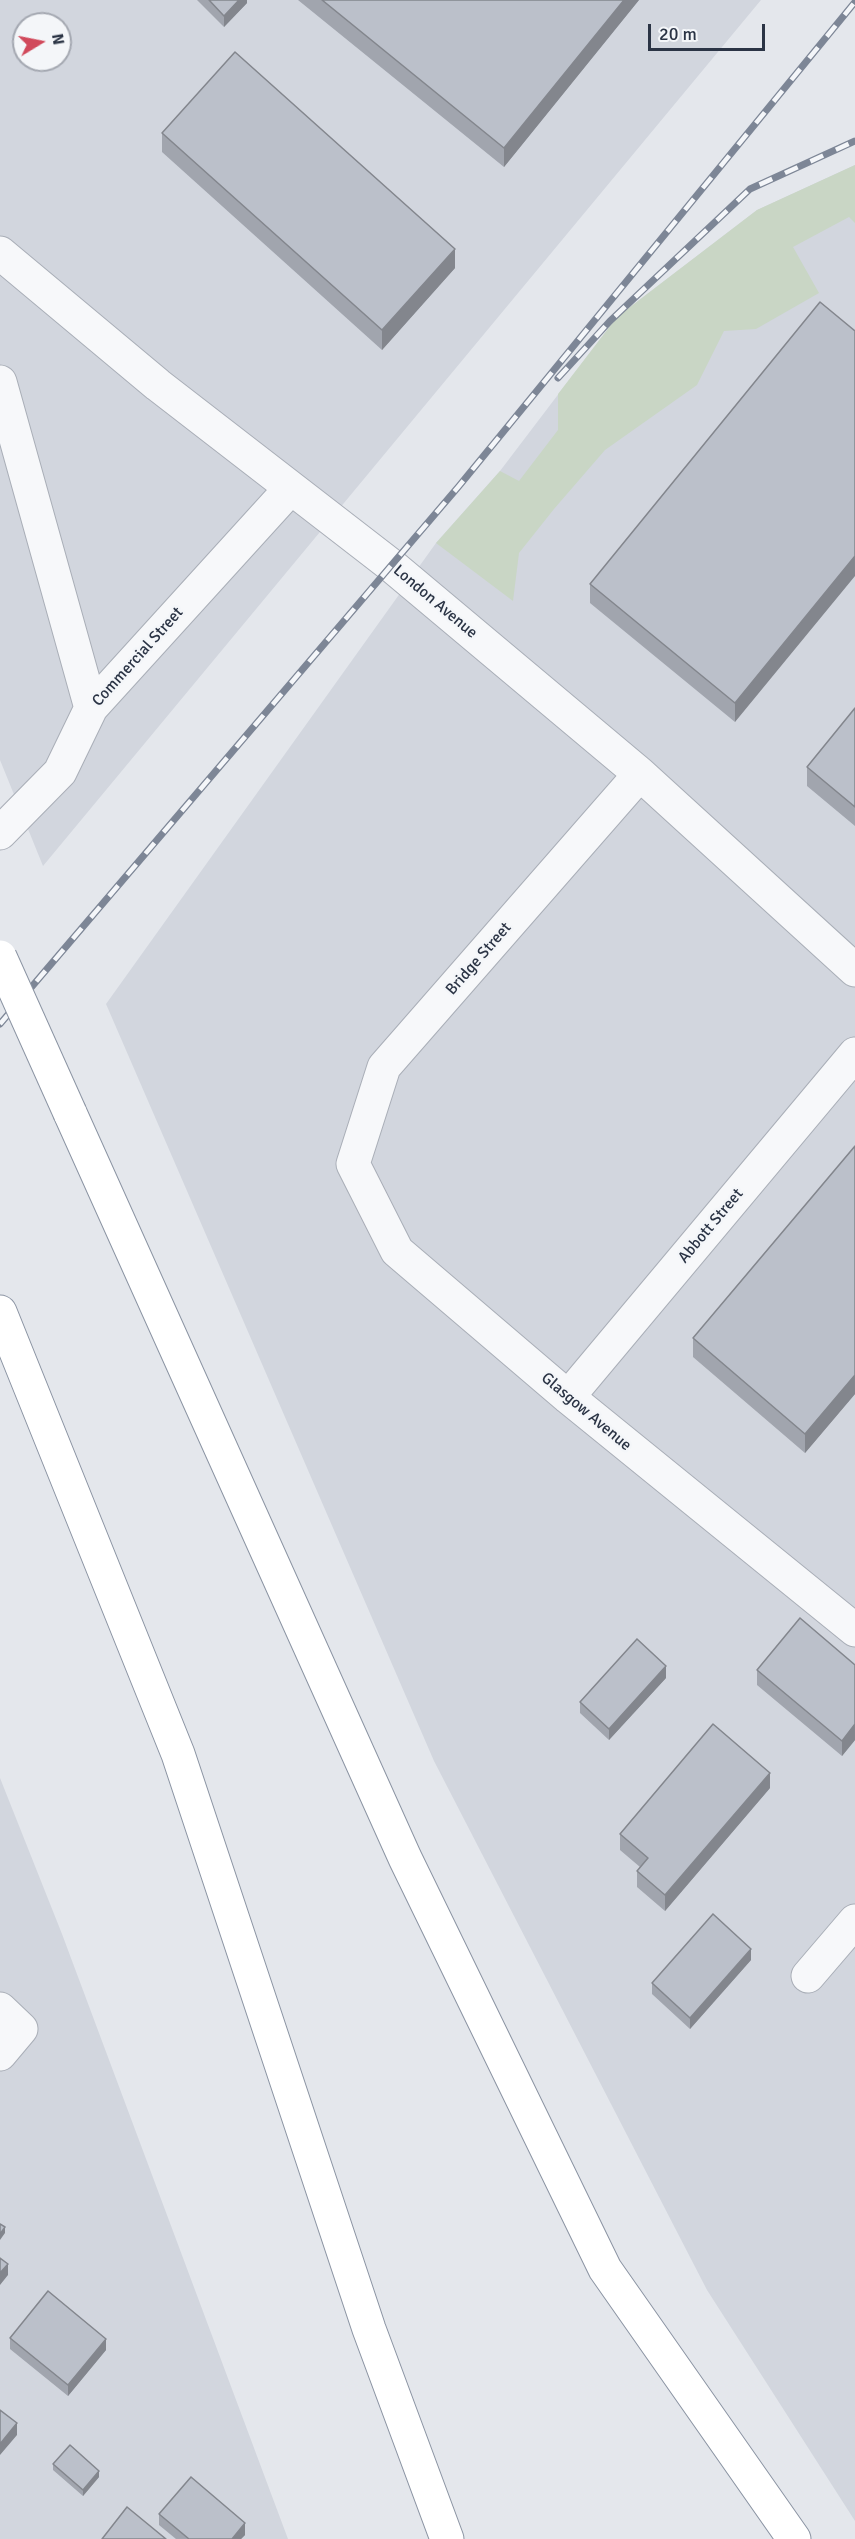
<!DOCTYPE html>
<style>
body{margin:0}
#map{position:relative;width:855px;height:2539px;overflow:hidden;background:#e4e7ec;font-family:Signika,sans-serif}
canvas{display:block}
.north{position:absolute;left:12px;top:12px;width:60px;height:60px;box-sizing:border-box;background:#f4f6f9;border:2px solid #a4a8b1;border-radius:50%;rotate:80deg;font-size:16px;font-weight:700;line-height:24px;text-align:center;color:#2b3445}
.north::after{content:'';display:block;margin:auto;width:21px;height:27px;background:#d1495b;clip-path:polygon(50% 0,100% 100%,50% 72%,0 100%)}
.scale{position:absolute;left:648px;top:24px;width:117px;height:27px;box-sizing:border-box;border:3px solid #2b3445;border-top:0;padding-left:8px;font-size:18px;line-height:21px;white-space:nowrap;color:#2b3445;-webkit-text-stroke:4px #f4f6f9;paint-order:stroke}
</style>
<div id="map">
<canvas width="855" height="2539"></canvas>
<div class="north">N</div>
<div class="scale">20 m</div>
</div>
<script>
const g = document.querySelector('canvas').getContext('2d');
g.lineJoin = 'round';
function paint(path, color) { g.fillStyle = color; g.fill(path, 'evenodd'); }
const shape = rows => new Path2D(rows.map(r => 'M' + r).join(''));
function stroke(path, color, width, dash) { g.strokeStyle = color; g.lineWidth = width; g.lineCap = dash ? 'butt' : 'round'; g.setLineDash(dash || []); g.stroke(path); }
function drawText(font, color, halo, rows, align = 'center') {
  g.font = font + ' Signika,sans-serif'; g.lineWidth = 5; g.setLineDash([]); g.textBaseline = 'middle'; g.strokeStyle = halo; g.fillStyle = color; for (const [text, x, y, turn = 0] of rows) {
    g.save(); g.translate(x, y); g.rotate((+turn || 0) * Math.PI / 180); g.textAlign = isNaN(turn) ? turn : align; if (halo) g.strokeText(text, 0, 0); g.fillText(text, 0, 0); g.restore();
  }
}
const built = shape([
 [0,0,761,0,43,866,0,760],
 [24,24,60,24,60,60,24,60],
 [855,165,855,2521,707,2290,434,1761,106,1004,436,543,500,471,617,317,757,210],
 [0,1778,62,1934,288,2539,0,2539]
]);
const green = shape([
 [855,165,855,223,849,217,793,247,819,293,756,329,724,331,697,385,605,450,554,509,519,553,513,601,436,543,500,471,519,481,558,430,558,394,617,317,757,210]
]);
const minor = shape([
 [0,253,158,385,392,566,640,774,855,970],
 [0,382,91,708],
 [640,774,384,1067,353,1164,397,1251,568,1397,855,1630],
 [0,833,60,772,91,708,290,489],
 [568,1397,855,1054],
 [808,1976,855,1921],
 [0,2009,21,2029,0,2054]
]);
const highway = shape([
 [70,1113,405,1858,605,2269,794,2539],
 [0,1312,178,1754,369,2329,447,2539]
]);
const rail = shape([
 [558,378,610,321,750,189,855,141],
 [0,1024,459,486,855,2]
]);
const highwayBridge = shape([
 [0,957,70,1113]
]);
const wall = shape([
 [197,0,247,0,247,3,224,27],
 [298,0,639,0,504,167],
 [162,133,455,268,382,350,162,152],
 [820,302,735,722,590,603,590,584],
 [855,708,855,826,807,786,807,767],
 [855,1146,855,1394,805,1453,693,1357,693,1338],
 [855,1665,855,1740,842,1756,757,1685,757,1670],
 [666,1678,609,1740,580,1713,580,1702],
 [770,1788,665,1911,637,1887,637,1871,640,1867,620,1850,620,1834],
 [751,1960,690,2029,652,1994,652,1983],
 [10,2338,106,2350,68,2396,10,2349],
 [53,2464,99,2477,83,2496,53,2470],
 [159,2514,245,2535,241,2539,176,2539,159,2525]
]);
const shadedWall = shape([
 [239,0,247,0,247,3,224,27,224,16],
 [624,0,639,0,504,167,504,148],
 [455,249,455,268,382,350,382,330],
 [855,556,855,576,735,722,735,703],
 [855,1375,855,1394,805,1453,805,1434],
 [666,1666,666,1678,609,1740,609,1729],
 [855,1724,855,1740,842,1756,842,1741],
 [770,1773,770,1788,665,1911,665,1895],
 [751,1949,751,1960,690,2029,690,2018],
 [5,2227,5,2233,0,2240,0,2234],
 [8,2264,8,2275,0,2285,0,2273],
 [106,2339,106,2350,68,2396,68,2385],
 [17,2423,17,2435,0,2455,0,2444],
 [99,2471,99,2477,83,2496,83,2490],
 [245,2523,245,2535,241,2539,232,2539]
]);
const building = shape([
 [209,0,239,0,224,16,209,0],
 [322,0,624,0,504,148,322,0],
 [235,52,455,249,382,330,162,133,235,52],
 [820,302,855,331,855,556,735,703,590,584,820,302],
 [855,708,855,807,807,767,855,708],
 [855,1146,855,1375,805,1434,693,1338,855,1146],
 [800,1618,855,1665,855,1724,842,1741,757,1670,800,1618],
 [637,1639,666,1666,609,1729,580,1702,637,1639],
 [713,1724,770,1773,665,1895,637,1871,648,1858,620,1834,713,1724],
 [713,1914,751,1949,690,2018,652,1983,713,1914],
 [0,2224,5,2227,0,2234,0,2224],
 [0,2258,8,2264,0,2273,0,2258],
 [48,2291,106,2339,68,2385,10,2338,48,2291],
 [0,2410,17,2423,0,2444,0,2410],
 [70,2445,99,2471,83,2490,53,2464,70,2445],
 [191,2477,245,2523,232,2539,189,2539,159,2514,191,2477],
 [127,2507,166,2539,102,2539,127,2507]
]);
const streetNames = [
 ["London Avenue",435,602,40],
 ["Commercial Street",138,657,-48],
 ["Bridge Street",479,959,-49],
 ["Abbott Street",711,1226,-50],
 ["Glasgow Avenue",586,1412,40]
];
paint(built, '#d2d6de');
paint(green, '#c9d6c5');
stroke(minor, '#a9aeb7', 35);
stroke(highway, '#8b94a3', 35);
stroke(minor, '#f7f8fa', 33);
stroke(highway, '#fff', 33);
stroke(rail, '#7d8696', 7);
stroke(rail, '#f4f6f9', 4.5, [14]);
stroke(highwayBridge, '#8b94a3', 35, []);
stroke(highwayBridge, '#fff', 33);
paint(wall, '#a1a5ae');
paint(shadedWall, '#83868d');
paint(building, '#bbc0ca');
stroke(building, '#83868d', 1.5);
drawText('16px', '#2b3445', '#f4f6f9', streetNames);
</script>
